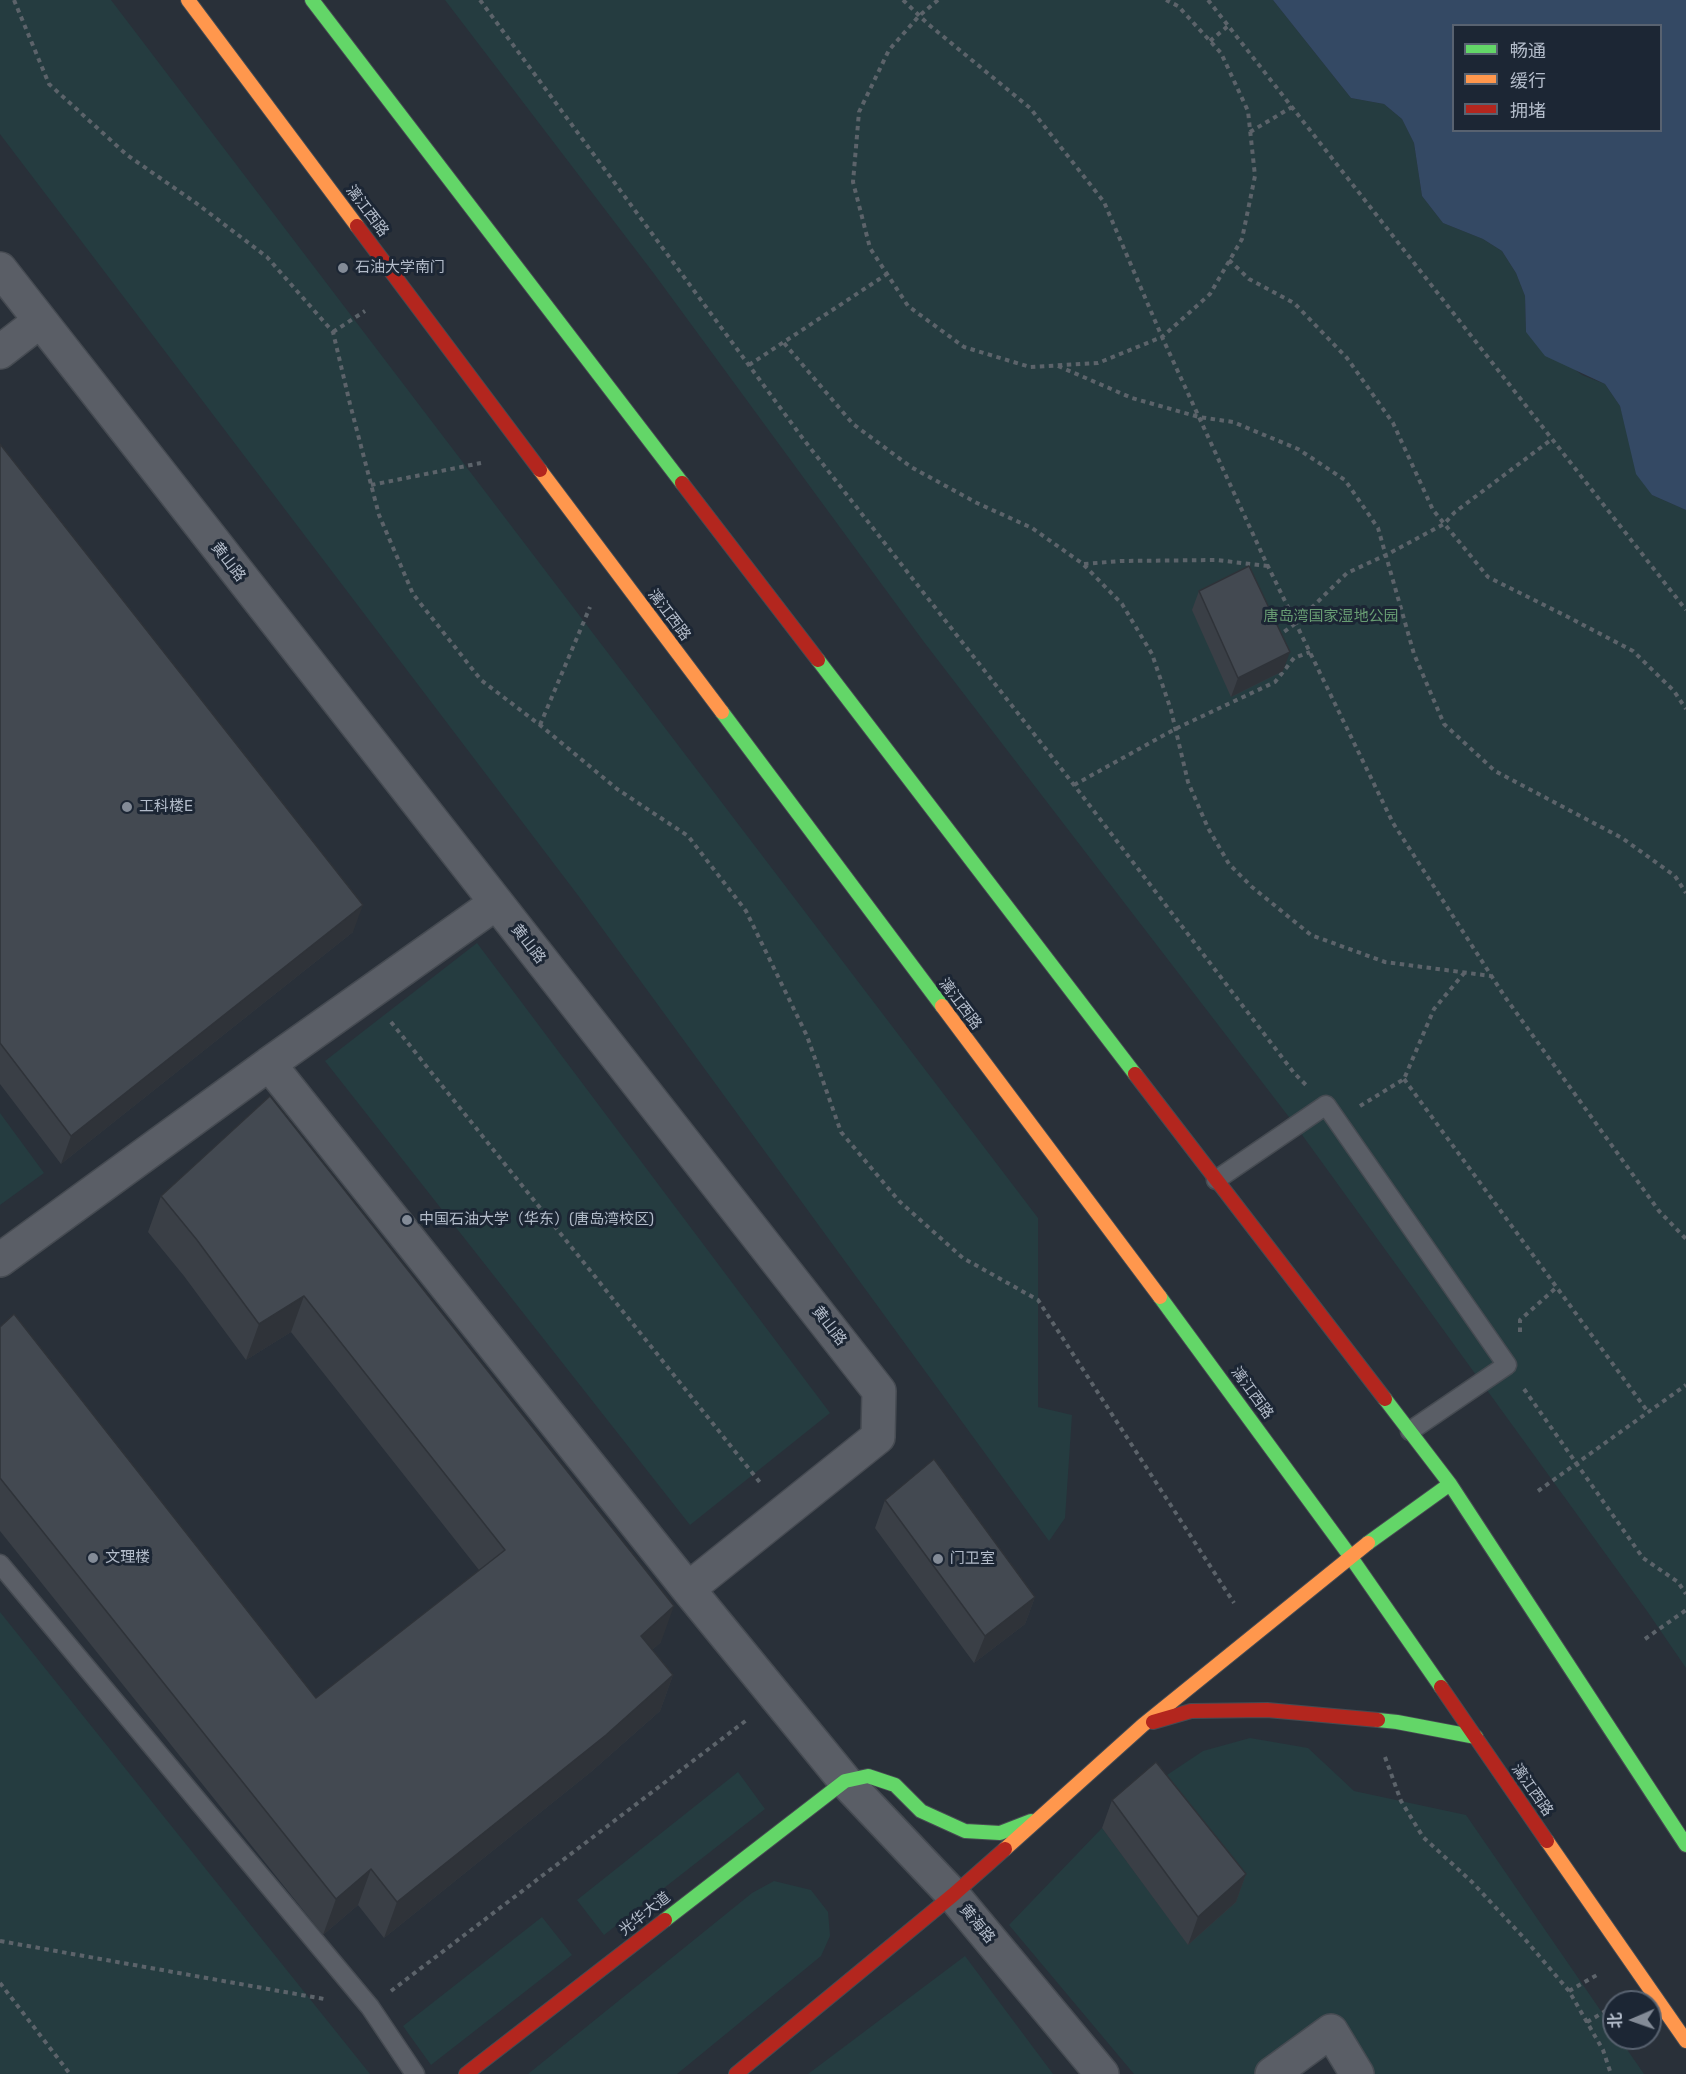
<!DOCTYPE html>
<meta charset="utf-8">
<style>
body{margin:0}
#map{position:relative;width:1686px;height:2074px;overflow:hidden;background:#293039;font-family:Rubik,"Noto Sans SC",sans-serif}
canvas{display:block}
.legend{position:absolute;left:1452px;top:24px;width:210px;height:108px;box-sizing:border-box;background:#1c2634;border:2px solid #586270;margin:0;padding:8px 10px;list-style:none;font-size:18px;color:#b3bcca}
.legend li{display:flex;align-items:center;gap:12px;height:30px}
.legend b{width:30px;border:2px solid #586270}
.north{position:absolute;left:1602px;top:1990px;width:60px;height:60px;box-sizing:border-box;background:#1c2634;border:2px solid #586270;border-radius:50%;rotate:268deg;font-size:16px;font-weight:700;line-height:24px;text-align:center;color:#b3bcca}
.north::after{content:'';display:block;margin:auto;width:21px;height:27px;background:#838b97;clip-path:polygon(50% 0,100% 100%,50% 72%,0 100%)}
</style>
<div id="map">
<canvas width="1686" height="2074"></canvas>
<ul class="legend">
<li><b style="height:8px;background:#63d668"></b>畅通</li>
<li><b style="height:8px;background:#ff974d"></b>缓行</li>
<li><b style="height:8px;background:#b3261e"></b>拥堵</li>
</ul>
<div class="north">北</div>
</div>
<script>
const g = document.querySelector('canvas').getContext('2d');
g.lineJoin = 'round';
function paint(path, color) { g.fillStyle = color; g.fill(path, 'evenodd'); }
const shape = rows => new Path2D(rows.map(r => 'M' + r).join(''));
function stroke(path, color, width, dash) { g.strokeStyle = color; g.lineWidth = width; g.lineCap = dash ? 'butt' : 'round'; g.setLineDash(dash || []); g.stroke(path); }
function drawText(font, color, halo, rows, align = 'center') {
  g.font = font + ' Rubik,"Noto Sans SC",sans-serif'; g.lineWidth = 6; g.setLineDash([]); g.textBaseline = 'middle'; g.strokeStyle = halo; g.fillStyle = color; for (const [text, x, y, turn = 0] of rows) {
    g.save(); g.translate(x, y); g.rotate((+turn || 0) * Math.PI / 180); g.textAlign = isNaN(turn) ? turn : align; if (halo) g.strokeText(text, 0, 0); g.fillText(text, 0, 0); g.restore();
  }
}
const green = shape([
 [0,0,111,0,1038,1218,1038,1407,1072,1415,1065,1518,1049,1541,580,898,0,134],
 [445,0,1273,0,1351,98,1384,104,1402,119,1414,143,1422,196,1443,223,1483,239,1502,251,1516,273,1525,296,1526,332,1582,375,1605,384,1620,406,1628,434,1652,495,1686,510,1686,1668,1647,1611,1292,1121,924,642,655,275],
 [477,943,830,1413,690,1525,325,1061],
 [0,1113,44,1173,0,1205],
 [0,1612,370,2074,0,2074],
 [1250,1738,1308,1748,1354,1791,1466,1815,1614,2030,1614,2038,1619,2038,1644,2074,1365,2074,1334,2023,1259,2074,1134,2074,1009,1925,1102,1828,1188,1944,1146,1789,1203,1751],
 [738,1772,765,1809,604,1935,577,1900],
 [774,1881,811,1890,828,1912,830,1936,821,1956,677,2074,528,2074,752,1893],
 [542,1917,572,1955,431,2065,403,2026],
 [965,1956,1053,2074,808,2074]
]);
const water = shape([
 [1273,0,1686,0,1686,510,1652,495,1636,474,1620,406,1605,384,1545,356,1526,332,1525,296,1516,273,1502,251,1483,239,1443,223,1422,196,1414,143,1402,119,1384,104,1351,98],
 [1454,26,1660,26,1660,130,1454,130]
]);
const path = shape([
 [14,0,49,84,127,155,196,203,267,257,333,332,350,404,379,515,413,594,481,680,540,725,617,789,688,836,746,911,807,1036,841,1132,899,1201,963,1258,1038,1300,1234,1603],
 [480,0,804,440,1074,785,1294,1073,1306,1085],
 [903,0,928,24,1030,108,1104,202,1162,337,1264,558,1393,823,1505,997,1659,1211,1686,1239],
 [938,0,919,16,889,50,859,112,853,182,870,248,908,306,964,347,1030,367,1098,363,1162,337,1210,294,1242,239,1255,176,1248,111,1221,53,1178,6,1166,0],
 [1208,0,1686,610],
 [1210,41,1228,26],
 [1250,132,1292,107],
 [1229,260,1249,279,1294,303,1347,358,1393,423,1433,510,1488,577,1568,617,1633,651,1674,691,1686,709],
 [333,332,365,311],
 [784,343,853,424,911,467,977,503,1032,528,1083,564,1122,604,1152,654,1171,710,1188,782,1208,828,1229,864,1252,887,1311,935,1385,962,1491,976],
 [749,365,887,274],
 [1058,366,1132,398,1199,417,1233,422,1298,449,1345,480,1378,528,1414,654,1444,724,1495,771,1622,838,1675,876,1686,893],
 [371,485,481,463],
 [1084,564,1120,561,1216,560,1268,566],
 [1277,637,1296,623,1347,573,1386,555,1444,524,1455,512,1552,439],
 [540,725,590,607],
 [1074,785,1175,729,1275,682,1294,658,1310,652],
 [391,1022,762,1485],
 [1404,1079,1648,1412],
 [1360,1106,1404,1079,1434,1009,1465,972],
 [1520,1332,1520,1320,1557,1287],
 [1524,1389,1643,1558,1678,1582,1686,1594],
 [1538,1491,1686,1385],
 [1645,1639,1686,1610],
 [1385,1757,1401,1801,1423,1837,1472,1882,1523,1937,1569,1991,1603,2050,1611,2074],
 [0,1941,324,1999],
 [0,1983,70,2074],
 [391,1991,748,1719],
 [1569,1991,1597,1975],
 [1587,2022,1614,2006]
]);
const lane = shape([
 [1216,1180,1326,1105,1507,1365,1410,1431],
 [0,1564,370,2007,415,2074]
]);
const street = shape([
 [0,269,879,1391,878,1437,688,1589],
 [0,352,40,321],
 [269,1064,496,903],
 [0,1260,269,1064,688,1589,845,1781,953,1895,1102,2074],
 [1272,2074,1331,2031,1357,2074]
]);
const fast = shape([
 [312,0,682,483],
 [818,660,1135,1074],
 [722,712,942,1006],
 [1160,1297,1350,1556,1441,1687],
 [1385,1399,1450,1484,1686,1845],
 [1368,1543,1450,1484],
 [1378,1720,1397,1722,1476,1737],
 [665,1920,845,1781,868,1776,895,1785,921,1811,965,1831,1000,1833,1031,1821]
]);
const slow = shape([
 [188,0,357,226],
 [540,470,722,712],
 [942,1006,1160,1297],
 [1547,1841,1686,2041],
 [1005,1849,1143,1725,1368,1543]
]);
const jam = shape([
 [357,226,540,470],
 [682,483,818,660],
 [1135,1074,1385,1399],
 [1441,1687,1547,1841],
 [1153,1722,1191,1711,1267,1710,1378,1720],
 [466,2074,665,1920],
 [736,2074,953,1895,1005,1849]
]);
const wall = shape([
 [0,444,353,932,61,1164,0,1084],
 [1199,591,1283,671,1231,697,1192,610],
 [270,1096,661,1642,652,1650,673,1675,660,1711,592,1771,384,1938,358,1905,323,1935,0,1531,0,1327,316,1698,479,1570,291,1332,246,1360,184,1276,148,1232,161,1196],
 [885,1500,1035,1597,1025,1624,974,1663,875,1528],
 [1112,1800,1246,1874,1236,1902,1188,1945,1102,1828]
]);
const shadedWall = shape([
 [1290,652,1283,671,1231,697,1238,678],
 [363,905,353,932,61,1164,71,1136],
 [304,1296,291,1332,246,1360,259,1324],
 [1035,1597,1025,1624,974,1663,985,1636],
 [674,1606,661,1642,628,1672,641,1636],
 [673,1675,660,1711,592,1771,384,1938,397,1902],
 [371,1869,358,1905,323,1935,336,1899],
 [1246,1874,1236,1902,1188,1945,1198,1917]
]);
const building = shape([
 [0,444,363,905,71,1136,0,1043,0,444],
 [1249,566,1290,652,1238,678,1199,591,1249,566],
 [270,1096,674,1606,641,1636,673,1675,606,1735,397,1902,371,1869,336,1899,0,1478,0,1327,14,1314,316,1698,505,1550,304,1296,259,1324,197,1240,161,1196,270,1096],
 [934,1459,1035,1597,985,1636,885,1500,934,1459],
 [1156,1762,1246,1874,1198,1917,1112,1800,1156,1762]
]);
const markers = [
 [343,268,6,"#838b97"],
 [127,807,6,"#838b97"],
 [407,1220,6,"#838b97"],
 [93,1558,6,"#838b97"],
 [938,1559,6,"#838b97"]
];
const streetNames = [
 ["漓江西路",367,211,53],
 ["黄山路",228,562,52],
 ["漓江西路",669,615,53],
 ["黄山路",528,944,52],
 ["漓江西路",960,1004,53],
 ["黄山路",829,1326,52],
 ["漓江西路",1252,1393,54],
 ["漓江西路",1532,1790,55],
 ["光华大道",645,1914,-38],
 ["黄海路",977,1924,50]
];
const poiNames = [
 ["石油大学南门",355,268],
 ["工科楼E",139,807],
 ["中国石油大学（华东）(唐岛湾校区)",419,1220],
 ["文理楼",105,1558],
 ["门卫室",950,1559]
];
const parkNames = [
 ["唐岛湾国家湿地公园",1331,617]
];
paint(green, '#253c40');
paint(water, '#344964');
stroke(lane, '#464b52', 21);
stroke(street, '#464b52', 36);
stroke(fast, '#464b52', 16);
stroke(slow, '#464b52', 16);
stroke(jam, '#464b52', 16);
stroke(path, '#5c636a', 4, [4.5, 4.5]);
stroke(lane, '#5a5e66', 18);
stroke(street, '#5a5e66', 33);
stroke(fast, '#63d668', 14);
stroke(slow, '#ff974d', 14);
stroke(jam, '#b3261e', 14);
paint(wall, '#3a3f46');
paint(shadedWall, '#2f3339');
paint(building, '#434951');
stroke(building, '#2f3339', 1.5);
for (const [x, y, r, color] of markers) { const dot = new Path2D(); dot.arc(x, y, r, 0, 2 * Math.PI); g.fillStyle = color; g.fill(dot); stroke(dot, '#1c2634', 2); }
drawText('15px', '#b3bcca', '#1c2634', streetNames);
drawText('15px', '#b3bcca', '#1c2634', poiNames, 'left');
drawText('15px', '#689d73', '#1c2634', parkNames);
</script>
